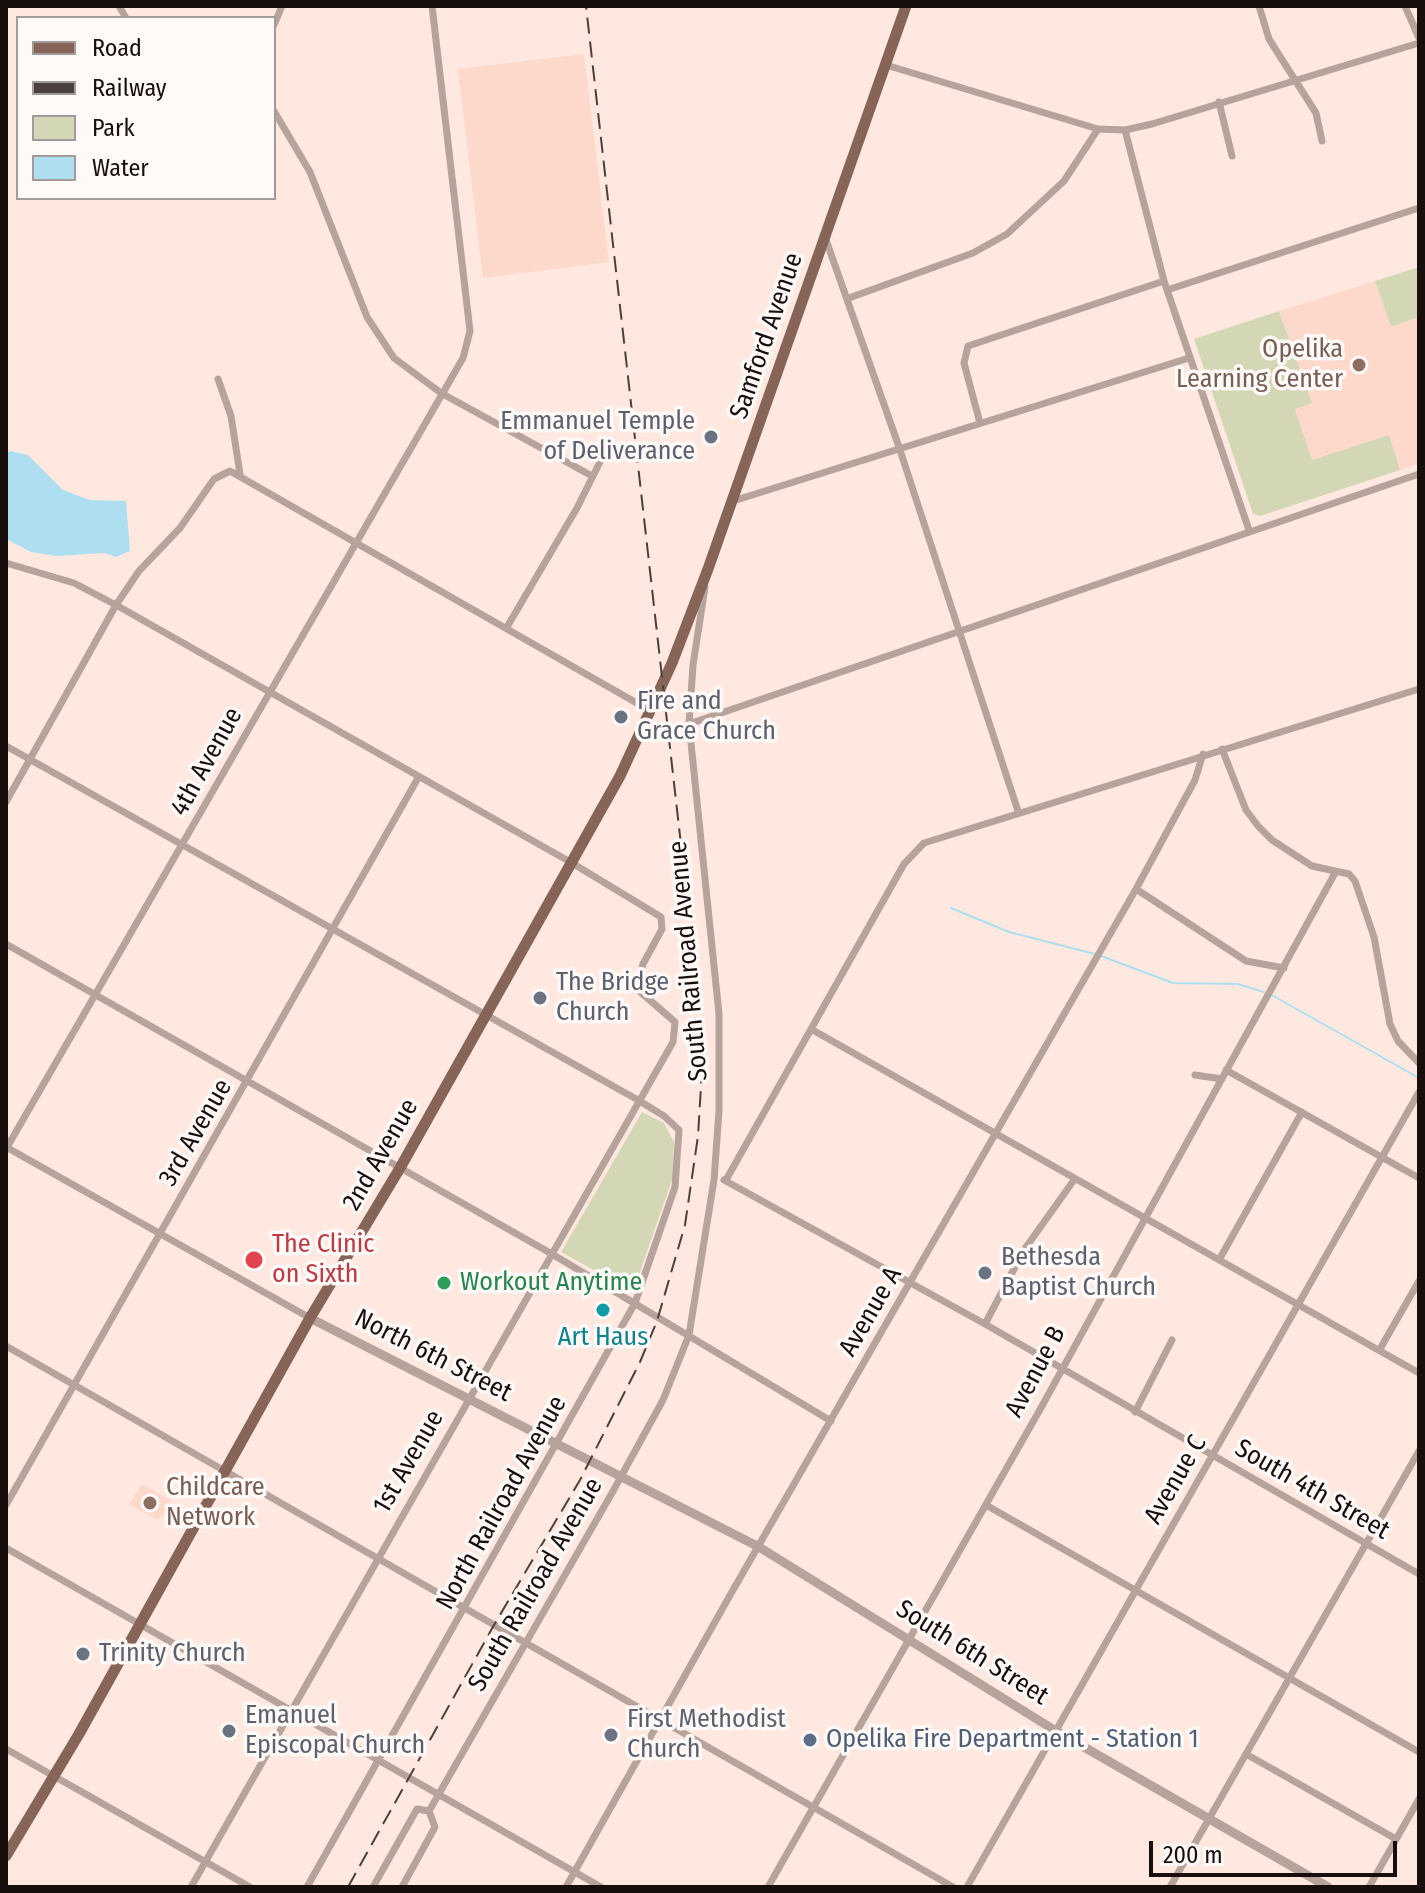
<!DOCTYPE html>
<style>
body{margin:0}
#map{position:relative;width:1425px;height:1893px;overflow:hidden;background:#fee8e0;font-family:"Fira Sans Condensed",sans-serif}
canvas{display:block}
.frame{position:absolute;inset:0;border:8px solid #180f0c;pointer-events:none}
.legend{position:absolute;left:16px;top:16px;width:260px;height:184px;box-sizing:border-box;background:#fff9f7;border:2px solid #a39b99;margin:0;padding:10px 14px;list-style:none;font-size:24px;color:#180f0c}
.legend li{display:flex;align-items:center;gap:16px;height:40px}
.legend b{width:40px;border:2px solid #a39b99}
.scale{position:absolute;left:1149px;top:1841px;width:248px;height:36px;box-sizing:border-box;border:4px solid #180f0c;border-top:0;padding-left:10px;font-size:24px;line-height:28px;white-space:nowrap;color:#180f0c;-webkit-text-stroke:6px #fff9f7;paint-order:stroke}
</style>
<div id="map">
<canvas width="1425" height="1893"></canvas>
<div class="frame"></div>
<ul class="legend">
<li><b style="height:10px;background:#866558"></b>Road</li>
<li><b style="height:10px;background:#4c403c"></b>Railway</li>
<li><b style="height:22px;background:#d4d7b5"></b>Park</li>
<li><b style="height:22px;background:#aedff0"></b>Water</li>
</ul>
<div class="scale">200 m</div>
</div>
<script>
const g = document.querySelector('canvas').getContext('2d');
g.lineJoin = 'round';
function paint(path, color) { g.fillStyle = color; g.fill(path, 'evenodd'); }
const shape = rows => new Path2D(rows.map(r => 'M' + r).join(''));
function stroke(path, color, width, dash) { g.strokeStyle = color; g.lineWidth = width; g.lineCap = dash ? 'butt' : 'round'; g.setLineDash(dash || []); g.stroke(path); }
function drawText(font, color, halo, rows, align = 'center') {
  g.font = font + ' "Fira Sans Condensed",sans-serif'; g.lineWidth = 7; g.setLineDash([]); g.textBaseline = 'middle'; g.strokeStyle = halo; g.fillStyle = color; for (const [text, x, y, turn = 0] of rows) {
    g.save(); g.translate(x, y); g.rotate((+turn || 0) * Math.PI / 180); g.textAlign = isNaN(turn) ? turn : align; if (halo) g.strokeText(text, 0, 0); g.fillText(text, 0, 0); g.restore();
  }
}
const built = shape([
 [584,54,609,262,483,278,458,69],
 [1375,281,1391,327,1419,317,1419,463,1400,470,1389,435,1312,461,1295,408,1312,403,1279,311],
 [142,1484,172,1501,162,1517,156,1519,129,1505]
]);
const green = shape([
 [1419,267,1419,317,1391,327,1375,281],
 [1279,311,1312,403,1295,409,1312,460,1389,435,1400,470,1260,516,1253,514,1194,339],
 [642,1112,664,1123,674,1142,673,1177,633,1292,561,1252]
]);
const water = shape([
 [11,451,28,455,63,490,90,500,126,501,130,551,116,557,104,553,57,556,31,552,6,539,6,453]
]);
const stream = shape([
 [951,908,1009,932,1095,954],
 [1101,956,1173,983,1238,984,1264,992],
 [1270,994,1419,1078]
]);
const minor = shape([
 [119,6,126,18],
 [1259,6,1269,39,1316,113,1322,141],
 [1405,6,1419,38],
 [274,25,282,6],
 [886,65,1098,129],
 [1219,102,1232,156],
 [274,111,310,172,367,317,394,358,441,393,592,476],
 [1125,130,1164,281,1249,530],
 [825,237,899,447,1018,811],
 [1167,290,1419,208],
 [849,298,973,253,1007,234,1064,181,1098,129,1125,130,1152,124,1419,43],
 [218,379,231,416,240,474],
 [980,423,964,363,968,346,1164,281],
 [733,501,1189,358],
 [6,563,74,583,116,605,572,863,661,917,662,929,643,964,637,989,675,1022,673,1042,191,1887],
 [507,627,577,508,604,454,604,444],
 [689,724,1419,474],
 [6,746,638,1100,664,1116,679,1130,675,1187,635,1303,307,1887],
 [1222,749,1246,810,1258,826,1272,840,1312,866,1349,874,1355,881,1374,937,1390,1024,1398,1041,1419,1063],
 [6,802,116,605,139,571,180,528,214,479,230,471,649,710],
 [1136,889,1246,961,1284,968],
 [6,944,552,1254,831,1421],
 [811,1029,1419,1373],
 [1226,1070,1419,1178],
 [1195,1075,1222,1079],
 [6,1147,310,1318],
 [6,1149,463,358,470,331,432,6],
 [724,1180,985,1324,1419,1574],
 [726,1180,904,864,924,843,1419,689],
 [1219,1260,1302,1112],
 [985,1324,1024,1250,1074,1180],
 [6,1346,953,1887],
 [1380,1349,1419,1281],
 [1135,1412,1172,1340],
 [6,1505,418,778],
 [986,1505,1419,1752],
 [6,1548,601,1887],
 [6,1749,250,1887],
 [1246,1754,1396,1839],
 [373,1887,417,1809,429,1811],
 [402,1887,435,1827,429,1811,612,1493,663,1400,689,1335,714,1180,719,1111,719,1014,689,724,693,665,705,587],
 [566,1887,729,1597,1136,889,1195,780,1203,754],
 [768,1887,1042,1406,1335,873],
 [967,1887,1419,1092],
 [1170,1887,1419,1451],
 [1369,1887,1419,1799]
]);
const tertiary = shape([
 [310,1318,759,1547,1056,1731,1328,1887]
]);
const primary = shape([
 [6,1856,79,1734,310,1318,400,1168,620,776,672,663,708,569,906,6]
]);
const rail = shape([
 [348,1887,494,1625,580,1480,640,1362,657,1321,685,1225,698,1136,702,1070,692,942,586,6]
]);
const markers = [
 [1359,365,8,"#8d6e63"],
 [711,437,8,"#6b7280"],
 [621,717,8,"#6b7280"],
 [540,998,8,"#6b7280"],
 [254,1260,10,"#e0444e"],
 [985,1273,8,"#6b7280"],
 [444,1283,8,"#2e9e5b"],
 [603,1310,8,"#0f9aa8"],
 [150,1503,8,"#8d6e63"],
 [83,1654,8,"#6b7280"],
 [229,1731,8,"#6b7280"],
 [611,1735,8,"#6b7280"],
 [810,1740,8,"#5c6f8a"]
];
const streetNames = [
 ["Samford Avenue",767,336,-71],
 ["4th Avenue",207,762,-61],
 ["South Railroad Avenue",689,961,-95],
 ["3rd Avenue",196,1133,-60],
 ["2nd Avenue",381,1155,-60],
 ["Avenue A",871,1312,-60],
 ["North 6th Street",433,1356,27],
 ["Avenue B",1036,1372,-62],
 ["1st Avenue",409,1462,-60],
 ["Avenue C",1176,1480,-60],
 ["South 4th Street",1312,1490,30],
 ["North Railroad Avenue",502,1503,-61],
 ["South Railroad Avenue",536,1585,-60],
 ["South 6th Street",972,1653,32]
];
const educationNames = [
 ["Opelika",1343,350],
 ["Learning Center",1343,380],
 ["Childcare",166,1488,"left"],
 ["Network",166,1518,"left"]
];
const worshipNames = [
 ["Emmanuel Temple",695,422,"right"],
 ["of Deliverance",695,452,"right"],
 ["Fire and",637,702],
 ["Grace Church",637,732],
 ["The Bridge",556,983],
 ["Church",556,1013],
 ["Bethesda",1001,1258],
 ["Baptist Church",1001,1288],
 ["Trinity Church",99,1654],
 ["Emanuel",245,1716],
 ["Episcopal Church",245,1746],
 ["First Methodist",627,1720],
 ["Church",627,1750]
];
const healthNames = [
 ["The Clinic",272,1245],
 ["on Sixth",272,1275]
];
const leisureNames = [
 ["Workout Anytime",460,1283]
];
const cultureNames = [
 ["Art Haus",603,1338]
];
const serviceNames = [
 ["Opelika Fire Department - Station 1",826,1740]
];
paint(built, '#fdd9cc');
paint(green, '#d4d7b5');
paint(water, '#aedff0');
stroke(stream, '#aedff0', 2);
stroke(minor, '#b6a39b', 7);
stroke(tertiary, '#b6a39b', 9);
stroke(primary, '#866558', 11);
stroke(rail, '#4c403c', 2, [16, 8]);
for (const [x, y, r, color] of markers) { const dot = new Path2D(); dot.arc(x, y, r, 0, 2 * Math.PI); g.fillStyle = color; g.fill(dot); stroke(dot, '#fff9f7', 3); }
drawText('26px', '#180f0c', '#fff9f7', streetNames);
drawText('26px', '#785e54', '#fff9f7', educationNames, 'right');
drawText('26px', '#5b616d', '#fff9f7', worshipNames, 'left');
drawText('26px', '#be3a42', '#fff9f7', healthNames, 'left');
drawText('26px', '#27864d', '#fff9f7', leisureNames, 'left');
drawText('26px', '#0d838f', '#fff9f7', cultureNames);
drawText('26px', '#4e5e75', '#fff9f7', serviceNames, 'left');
</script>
